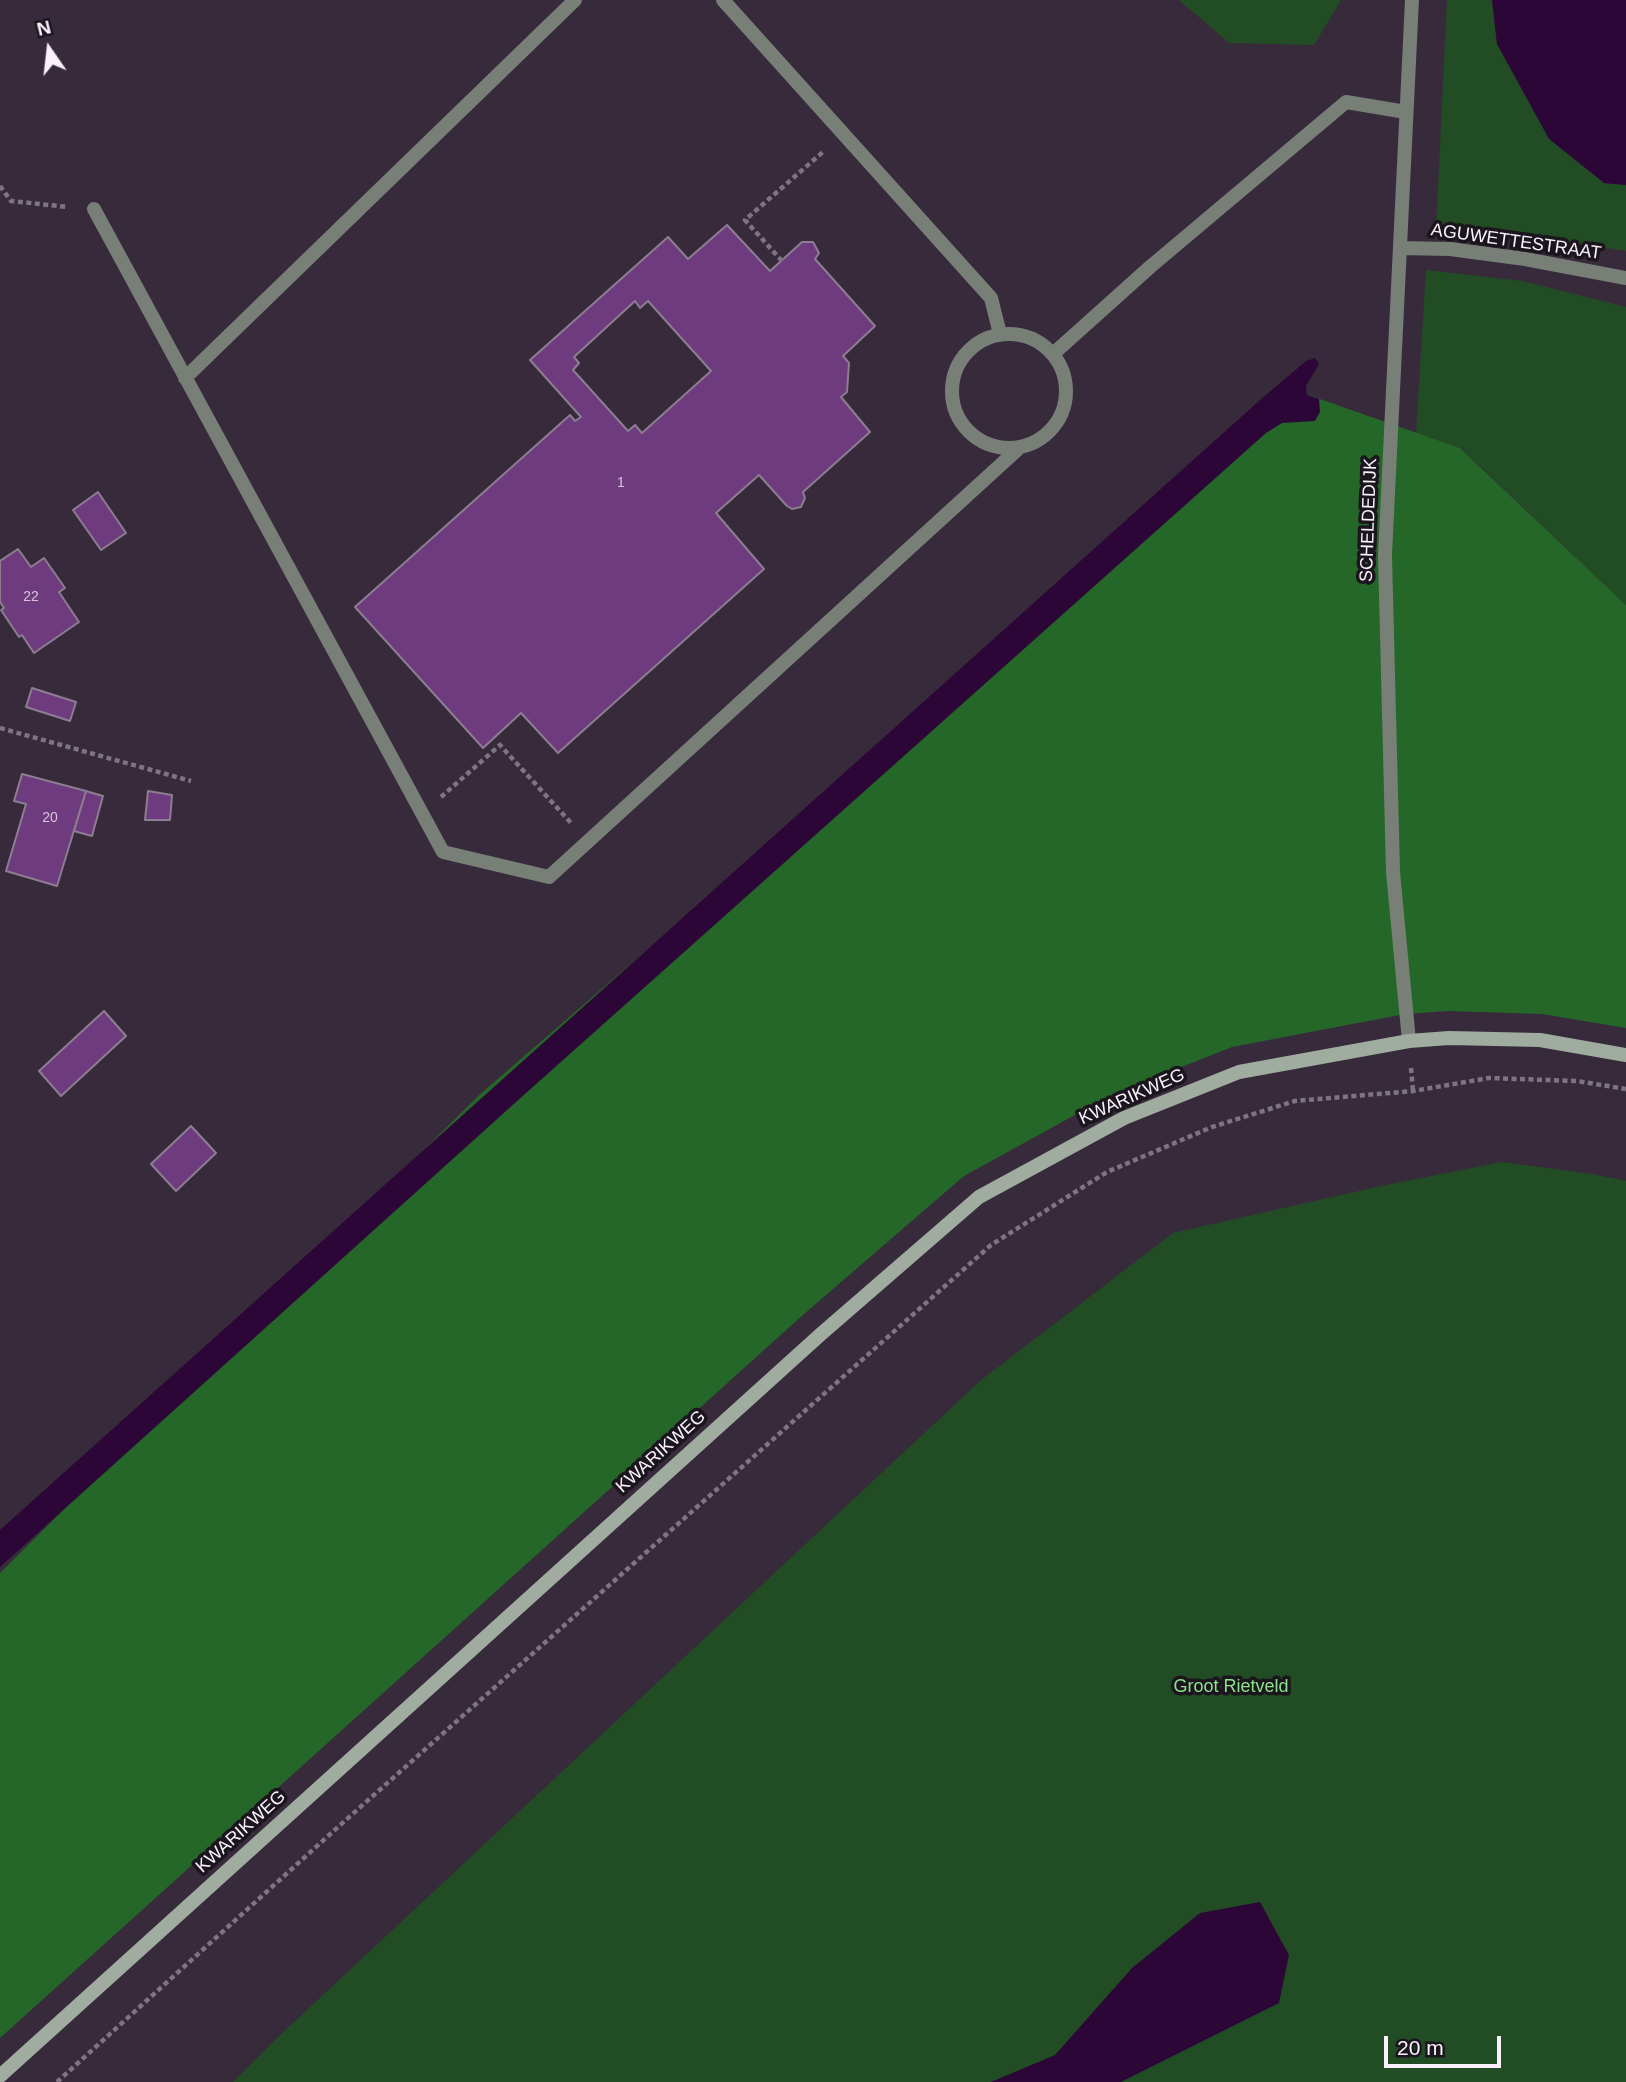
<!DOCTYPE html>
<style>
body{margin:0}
#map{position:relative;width:1626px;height:2082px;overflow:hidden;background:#372b3b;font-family:Arial,sans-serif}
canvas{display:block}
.north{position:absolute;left:14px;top:14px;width:70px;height:70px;-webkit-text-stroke:5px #1b161d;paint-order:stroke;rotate:346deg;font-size:19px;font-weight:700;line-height:28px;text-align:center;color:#faf1fc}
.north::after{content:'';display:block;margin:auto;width:24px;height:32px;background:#faf1fc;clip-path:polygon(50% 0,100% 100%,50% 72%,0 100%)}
.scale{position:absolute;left:1384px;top:2036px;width:117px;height:32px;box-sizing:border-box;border:4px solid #faf1fc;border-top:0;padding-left:9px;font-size:21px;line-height:24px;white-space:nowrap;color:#faf1fc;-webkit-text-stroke:5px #1b161d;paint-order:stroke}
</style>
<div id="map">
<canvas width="1626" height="2082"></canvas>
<div class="north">N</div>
<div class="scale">20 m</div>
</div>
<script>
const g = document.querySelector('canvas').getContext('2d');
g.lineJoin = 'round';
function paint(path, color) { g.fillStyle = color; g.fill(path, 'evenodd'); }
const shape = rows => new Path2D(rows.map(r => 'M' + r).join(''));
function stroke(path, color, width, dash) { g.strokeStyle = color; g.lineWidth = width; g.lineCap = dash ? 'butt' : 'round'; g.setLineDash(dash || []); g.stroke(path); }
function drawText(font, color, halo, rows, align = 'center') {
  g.font = font + ' Arial,sans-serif'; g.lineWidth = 7; g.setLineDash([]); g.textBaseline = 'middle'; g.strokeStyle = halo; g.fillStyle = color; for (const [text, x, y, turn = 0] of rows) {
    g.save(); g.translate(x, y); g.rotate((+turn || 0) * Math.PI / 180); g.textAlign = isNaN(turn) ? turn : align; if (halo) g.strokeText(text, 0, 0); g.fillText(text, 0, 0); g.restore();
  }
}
const green = shape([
 [1179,0,1341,0,1314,45,1229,43],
 [1447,0,1492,0,1497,44,1603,183,1626,185,1626,251,1529,236,1436,229],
 [1426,270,1522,281,1626,307,1626,605,1461,448,1416,433],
 [1502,1162,1592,1174,1626,1181,1626,2082,233,2082,277,2038,980,1381,1173,1233,1381,1186]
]);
const forest = shape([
 [1294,390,1460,448,1626,605,1626,1028,1542,1014,1448,1011,1405,1014,1232,1047,1113,1094,964,1176,804,1314,0,2038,0,1573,478,1096]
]);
const water = shape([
 [1492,0,1626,0,1626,185,1604,183,1549,139,1497,44],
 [1315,358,1319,364,1306,386,1307,395,1319,399,1320,412,1315,421,1282,423,1266,433,516,1102,0,1567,0,1530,1260,400,1306,361],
 [1260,1902,1289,1955,1279,2003,1121,2082,991,2082,1055,2055,1132,1968,1200,1913]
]);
const building = shape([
 [727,225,770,271,802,242,813,242,819,253,815,259,875,326,843,356,849,363,847,392,841,397,870,432,803,492,805,498,801,507,792,509,787,506,759,475,716,513,764,569,558,753,521,713,483,748,355,607,570,415,575,421,581,417,530,360,668,237,688,259,727,225],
 [635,301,640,308,648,301,711,371,642,433,635,425,628,431,573,370,579,363,574,357,635,301],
 [98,492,126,533,101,550,73,510,98,492],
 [18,549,31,567,44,558,65,588,59,592,79,622,34,653,22,635,19,637,1,610,4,608,0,602,0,561,18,549],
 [32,688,76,702,70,721,26,707,32,688],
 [22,774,86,791,57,886,6,871,26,804,14,801,22,774],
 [86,791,103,796,92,836,74,831,86,791],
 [148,791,172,795,170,820,145,820,148,791],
 [104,1011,126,1036,61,1096,39,1071,104,1011],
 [191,1126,216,1153,176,1191,151,1164,191,1126]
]);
const path = shape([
 [0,186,11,201,68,207],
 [782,261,745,220,824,151],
 [0,728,191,781],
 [441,797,500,745,571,823],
 [1411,1068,1413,1091],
 [57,2082,338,1827,991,1245,1107,1172,1212,1127,1295,1101,1413,1091,1489,1078,1577,1081,1626,1089]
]);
const lane = shape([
 [723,0,991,298,1000,334],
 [94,209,443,852,549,877,1018,449],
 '952 391a57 57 0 1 1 114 0a57 57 0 1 1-114 0Z',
 [1053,354,1150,267,1346,102,1406,112],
 [185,378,575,0]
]);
const street = shape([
 [1400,248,1450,249,1525,259,1626,278],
 [1409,1041,1393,872,1385,555,1412,0]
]);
const secondary = shape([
 [0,2076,821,1334,979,1197,1124,1118,1239,1072,1409,1041,1449,1038,1540,1040,1626,1055]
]);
const numberNames = [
 ["1",621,483],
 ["22",31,597],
 ["20",50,818]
];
const streetNames = [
 ["AGUWETTESTRAAT",1516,242,8],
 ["SCHELDEDIJK",1369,520,-88],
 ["KWARIKWEG",1132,1097,-24],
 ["KWARIKWEG",661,1452,-42],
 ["KWARIKWEG",241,1832,-42]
];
const parkNames = [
 ["Groot Rietveld",1231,1687]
];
paint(green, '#224d24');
paint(forest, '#246728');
paint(water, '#2c0637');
paint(building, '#6e3c7e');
stroke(building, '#8c7d91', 2);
stroke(path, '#7f7482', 4.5, [5, 3.5]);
stroke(lane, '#777f77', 14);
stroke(street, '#777f77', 14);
stroke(secondary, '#9fac9f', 14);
drawText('14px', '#d7c4dc', null, numberNames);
drawText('18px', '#faf1fc', '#1b161d', streetNames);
drawText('18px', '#8ae38b', '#1b161d', parkNames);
</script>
